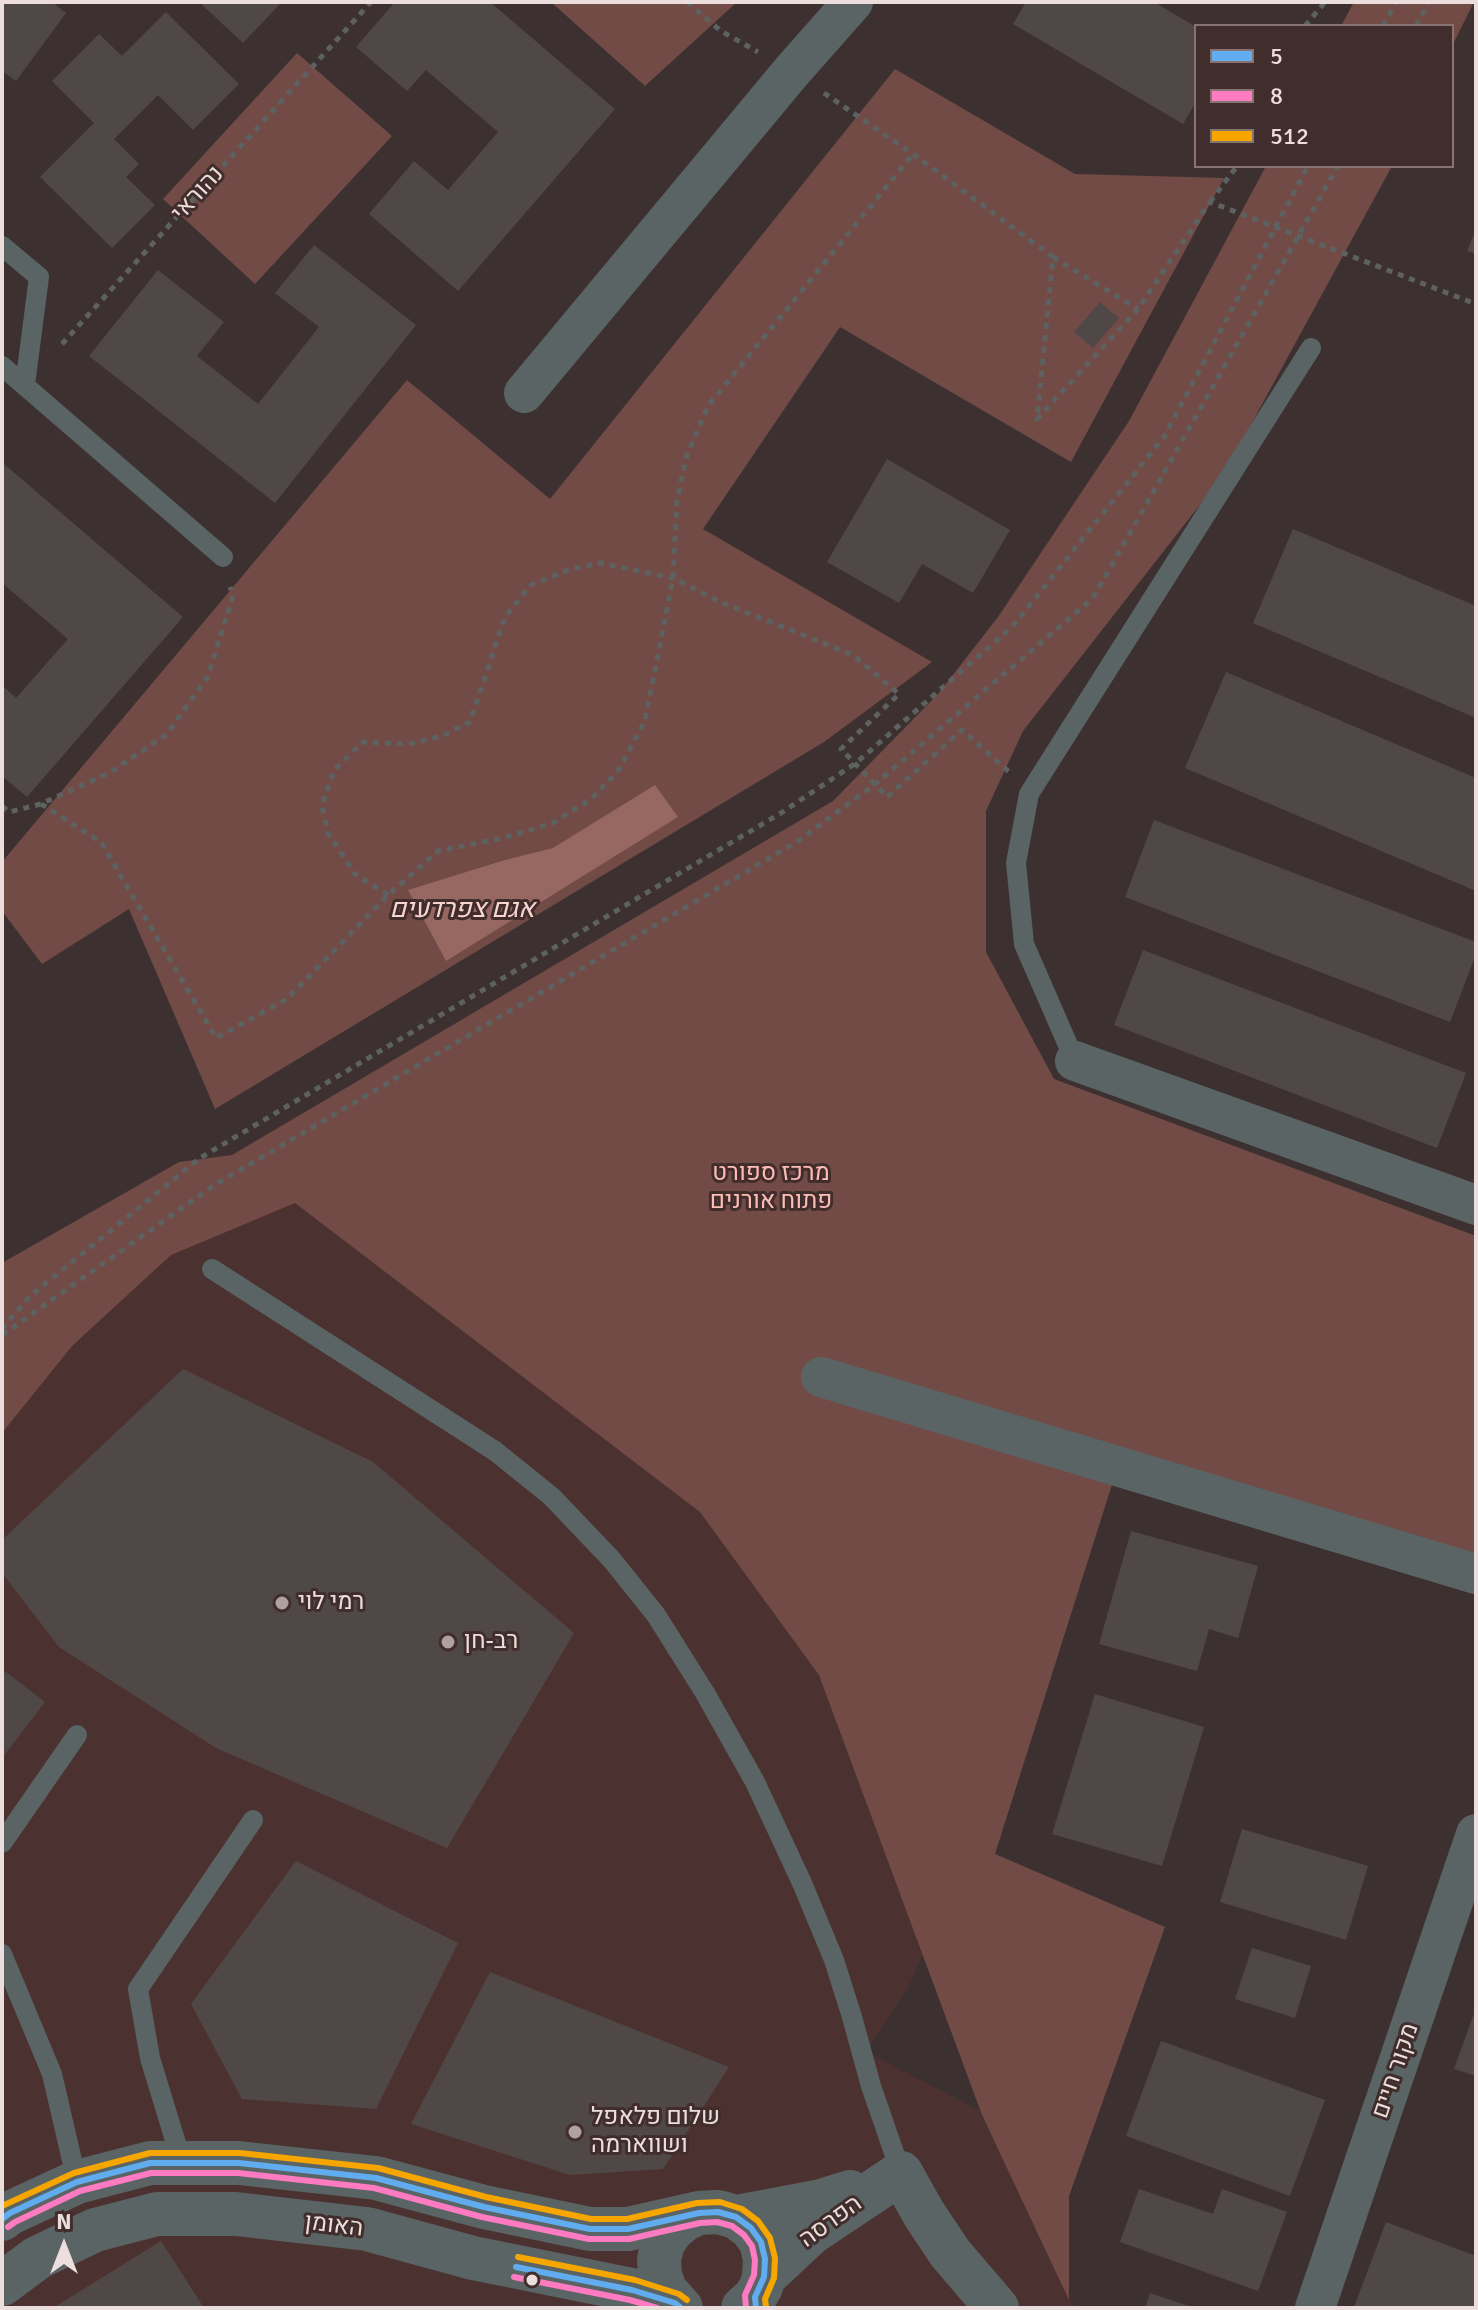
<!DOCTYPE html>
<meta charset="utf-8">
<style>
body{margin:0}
#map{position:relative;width:1478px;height:2310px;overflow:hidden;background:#3c3130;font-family:Signika,sans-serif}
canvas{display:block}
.frame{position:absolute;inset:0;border:4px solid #ebdedc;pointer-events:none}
.legend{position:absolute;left:1194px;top:24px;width:260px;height:144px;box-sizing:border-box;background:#412d2b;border:2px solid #857472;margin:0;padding:10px 14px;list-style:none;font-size:24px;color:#ebdedc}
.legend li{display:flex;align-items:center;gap:16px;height:40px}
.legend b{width:40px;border:2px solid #857472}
.north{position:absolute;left:24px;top:2206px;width:80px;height:80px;-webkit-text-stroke:6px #412d2b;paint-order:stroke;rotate:0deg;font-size:22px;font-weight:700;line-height:32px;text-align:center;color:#ebdedc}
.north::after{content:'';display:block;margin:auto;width:28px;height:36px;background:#ebdedc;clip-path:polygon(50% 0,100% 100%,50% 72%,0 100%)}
</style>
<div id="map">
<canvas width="1478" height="2310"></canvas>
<div class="frame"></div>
<ul class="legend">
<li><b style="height:10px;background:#60acee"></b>5</li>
<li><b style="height:10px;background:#fe7ac1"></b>8</li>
<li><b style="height:10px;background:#f7a600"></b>512</li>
</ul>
<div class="north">N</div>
</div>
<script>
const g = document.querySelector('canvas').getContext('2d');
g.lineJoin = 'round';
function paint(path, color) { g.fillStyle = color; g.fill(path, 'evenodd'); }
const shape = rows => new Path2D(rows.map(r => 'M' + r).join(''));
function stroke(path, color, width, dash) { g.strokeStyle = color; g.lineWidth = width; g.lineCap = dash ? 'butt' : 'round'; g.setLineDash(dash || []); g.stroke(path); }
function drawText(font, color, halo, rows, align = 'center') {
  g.font = font + ' Signika,Heebo,sans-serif'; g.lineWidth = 6; g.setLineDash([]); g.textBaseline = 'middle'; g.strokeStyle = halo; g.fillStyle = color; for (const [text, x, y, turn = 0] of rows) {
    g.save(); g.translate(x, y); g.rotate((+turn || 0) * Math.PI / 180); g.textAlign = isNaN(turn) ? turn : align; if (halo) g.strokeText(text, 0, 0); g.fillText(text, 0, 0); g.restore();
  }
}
const built = shape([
 [309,1199,702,1501,825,1674,930,1935,911,1982,866,2052,979,2110,1075,2308,2,2308,2,1414,208,1210]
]);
const green = shape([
 [551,2,737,2,645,86],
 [1354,2,1474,2,1452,46,1452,26,1341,26],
 [297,53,392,136,255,284,163,199],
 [895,69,1075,174,1224,178,1071,462,840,327,703,529,932,662,824,742,215,1109,129,909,42,964,2,911,2,862,407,380,550,499],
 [1266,166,1392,166,1224,474,1023,731,986,811,986,952,1054,1079,1476,1236,1476,1557,1122,1453,995,1854,1165,1927,1069,2196,1069,2300,982,2115,819,1675,700,1512,295,1203,171,1255,72,1346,2,1433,2,1263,179,1162,232,1155,833,801,938,694,998,617,1129,421]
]);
const water = shape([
 [655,785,678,817,446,961,408,890,505,860,553,848]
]);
const building = shape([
 [2,2,52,2,66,13,16,81,2,71],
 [199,2,282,2,243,43],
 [395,2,490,2,615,109,458,291,369,214,414,161,448,190,498,132,426,70,407,91,356,47],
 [1026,2,1154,2,1196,27,1196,102,1183,124,1013,24],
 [166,12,239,84,193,130,158,95,114,139,139,164,126,177,155,205,112,248,40,177,94,123,52,81,99,34,122,56],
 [1476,230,1476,254,1467,251],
 [314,245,416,325,275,503,89,356,158,270,224,322,197,356,258,404,319,327,275,293],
 [1100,302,1119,318,1093,348,1074,332],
 [887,459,1010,530,973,593,922,564,899,603,827,562],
 [4,464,183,617,27,797,2,776,2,685,16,698,68,639,2,583,2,466],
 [1293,529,1476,606,1476,718,1253,623],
 [1226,672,1476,778,1476,891,1185,768],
 [1154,820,1476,942,1476,954,1450,1022,1125,897],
 [1143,950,1466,1073,1437,1148,1114,1025],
 [183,1369,373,1462,574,1633,447,1848,216,1748,59,1647,2,1573,2,1540],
 [1131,1531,1258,1566,1238,1638,1209,1629,1197,1671,1099,1644],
 [2,1669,45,1702,2,1758],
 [1095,1694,1204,1727,1162,1866,1052,1834],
 [1242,1829,1368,1866,1346,1940,1220,1902],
 [296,1861,458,1943,376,2109,242,2099,191,2004],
 [1252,1948,1311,1966,1295,2018,1235,1999],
 [490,1972,729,2067,663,2169,570,2175,411,2124],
 [1476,2008,1476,2076,1454,2069],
 [1161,2041,1325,2100,1290,2196,1126,2136],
 [1139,2189,1213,2214,1222,2189,1287,2212,1258,2291,1120,2242],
 [1386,2222,1476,2256,1476,2308,1354,2307],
 [161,2241,204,2308,53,2308],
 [1150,2293,1192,2307,1192,2308,1145,2308]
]);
const path = shape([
 [687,2,721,31,758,52],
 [1305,26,1325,2],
 [1383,26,1396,2],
 [1416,26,1429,2],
 [824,93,913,154,1053,257,1037,419,1138,309,1210,202,1476,304],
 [1210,202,1237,166],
 [1053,257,1138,309],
 [62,344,371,2],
 [41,804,101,842,216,1038,287,999,388,895,438,851,503,838,553,823,591,799,618,771,645,721,673,578,677,500,687,455,708,406,913,154],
 [2,806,9,812,41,804,111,772,167,734,208,676,233,596,230,587],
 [388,895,355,874,328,833,322,806,334,770,363,742,408,744,442,736,470,722,505,617,531,585,571,569,600,563,673,578,718,601,853,655,899,694,841,749,887,797,962,730,1009,772],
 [2,1329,29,1297,200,1158,781,813,856,763,1012,627,1164,437,1308,166],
 [2,1335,213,1186,798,841,874,785,1093,598,1338,166]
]);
const service = shape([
 [2,246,39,277,25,385],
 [2,366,223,557],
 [1075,1061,1024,944,1016,863,1029,794,1311,348],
 [212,1269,495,1451,552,1497,612,1560,656,1615,705,1693,755,1782,802,1883,834,1960,852,2017,871,2086,901,2173],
 [2,1843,77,1735],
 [2,1954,52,2074,77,2182],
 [182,2163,150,2058,138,1989,253,1820]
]);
const minor = shape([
 [524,393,792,71,853,2],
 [1075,1061,1476,1205],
 [821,1377,1476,1574],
 [1315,2308,1476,1834]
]);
const tertiary = shape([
 [901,2173,924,2214,950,2253,997,2308],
 [736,2217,821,2201,850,2192],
 [2,2219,10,2213,77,2182,150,2163,239,2163,376,2178,484,2207,590,2229,628,2229,699,2213],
 [764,2277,811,2233,901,2173],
 [2,2284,37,2258,95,2230,157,2214,236,2214,367,2229,473,2258,632,2290,675,2303],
 [681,2308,665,2290,660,2275,659,2259,663,2243,672,2230,685,2219,699,2213,718,2212,736,2217,751,2228,761,2242,765,2259,764,2277,761,2287,755,2297,743,2308]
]);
const bus1 = shape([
 [2,2219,10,2213,77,2182,150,2163,239,2163,376,2178,484,2207,590,2229,628,2229,699,2213,718,2212,736,2217,751,2228,761,2242,765,2259,764,2277,755,2297,756,2308],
 [516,2267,632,2290,675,2303,681,2308]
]);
const bus2 = shape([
 [8,2227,15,2222,80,2191,151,2173,238,2173,374,2188,482,2217,589,2239,629,2239,700,2223,717,2222,732,2226,744,2235,752,2246,755,2260,754,2275,745,2295,746,2308],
 [514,2277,630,2300,657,2308]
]);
const bus3 = shape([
 [2,2206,74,2173,150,2153,240,2153,378,2168,486,2197,591,2219,627,2219,697,2203,720,2202,742,2209,758,2221,770,2238,775,2258,774,2278,765,2299,766,2307],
 [518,2257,635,2280,679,2294,687,2300]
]);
const markers = [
 [282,1603,8,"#aea1a0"],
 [448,1642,8,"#aea1a0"],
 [575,2132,8,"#aea1a0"],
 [532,2280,7,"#ebdedc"]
];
const streetNames = [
 ["נהוראי",198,194,-48],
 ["מקור חיים",1396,2071,-71],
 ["הפרסה",831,2222,-36],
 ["האומן",334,2226,7]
];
const parkNames = [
 ["מרכז ספורט",771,1174],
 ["פתוח אורנים",771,1202]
];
const poiNames = [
 ["רמי לוי",298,1603],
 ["רב-חן",464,1642],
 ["שלום פלאפל",591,2118],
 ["ושווארמה",591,2146]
];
const waterNames = [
 ["אגם צפרדעים",462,910]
];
paint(built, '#4b3230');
paint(green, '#724b47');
paint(water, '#976862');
paint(building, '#504847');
stroke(path, '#5d6261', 5, [6, 6]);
stroke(service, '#5a6464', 20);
stroke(minor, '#5a6464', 40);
stroke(tertiary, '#5a6464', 44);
stroke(bus1, '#60acee', 6);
stroke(bus2, '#fe7ac1', 6);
stroke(bus3, '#f7a600', 6);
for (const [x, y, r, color] of markers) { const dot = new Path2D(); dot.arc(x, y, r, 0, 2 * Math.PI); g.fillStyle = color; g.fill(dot); stroke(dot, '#412d2b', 3); }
drawText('24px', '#ebdedc', '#412d2b', streetNames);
drawText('24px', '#febcb5', '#412d2b', parkNames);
drawText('24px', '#ebdedc', '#412d2b', poiNames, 'left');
drawText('italic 26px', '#f8d5d1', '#412d2b', waterNames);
</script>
